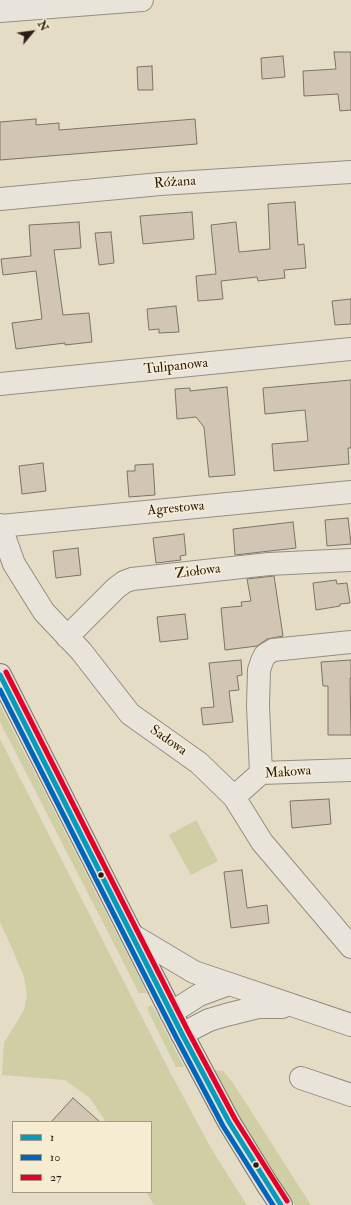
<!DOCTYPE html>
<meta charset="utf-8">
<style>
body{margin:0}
#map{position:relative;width:351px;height:1205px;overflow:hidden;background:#e4dcc5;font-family:"IM FELL Double Pica",serif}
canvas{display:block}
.legend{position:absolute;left:12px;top:1121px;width:140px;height:72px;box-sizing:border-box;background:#f6ecd1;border:1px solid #a49987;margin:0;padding:5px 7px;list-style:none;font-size:12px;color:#2a1d17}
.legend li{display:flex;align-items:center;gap:8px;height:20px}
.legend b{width:20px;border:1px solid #a49987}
.north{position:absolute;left:12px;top:12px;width:40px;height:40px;-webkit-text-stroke:3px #f6ecd1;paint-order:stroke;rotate:61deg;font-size:11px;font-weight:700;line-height:16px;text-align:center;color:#2a1d17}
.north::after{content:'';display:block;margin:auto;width:14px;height:18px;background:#2a1d17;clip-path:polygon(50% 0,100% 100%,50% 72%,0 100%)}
</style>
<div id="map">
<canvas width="351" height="1205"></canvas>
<ul class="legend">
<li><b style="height:5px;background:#049bbc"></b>1</li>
<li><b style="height:5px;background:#0065bd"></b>10</li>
<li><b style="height:5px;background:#e4002b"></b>27</li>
</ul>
<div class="north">N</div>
</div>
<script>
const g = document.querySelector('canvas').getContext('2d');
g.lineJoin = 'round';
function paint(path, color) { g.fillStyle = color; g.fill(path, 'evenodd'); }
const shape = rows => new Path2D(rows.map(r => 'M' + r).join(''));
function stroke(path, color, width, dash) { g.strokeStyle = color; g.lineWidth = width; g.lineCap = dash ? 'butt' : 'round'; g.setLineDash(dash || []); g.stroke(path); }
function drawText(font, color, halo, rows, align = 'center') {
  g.font = font + ' "IM FELL Double Pica",serif'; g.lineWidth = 3.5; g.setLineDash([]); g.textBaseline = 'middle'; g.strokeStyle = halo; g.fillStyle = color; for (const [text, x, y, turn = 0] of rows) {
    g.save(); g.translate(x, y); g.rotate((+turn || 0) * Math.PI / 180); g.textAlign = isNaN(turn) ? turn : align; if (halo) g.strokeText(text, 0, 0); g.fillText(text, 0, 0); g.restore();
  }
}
const green = shape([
 [0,705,147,993,139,993,0,722],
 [0,739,170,1072,212,1150,247,1205,154,1205,146,1192,151,1192,151,1122,106,1122,90,1098,65,1080,2,1075,4,1043,24,1010,27,995,24,977,14,953,0,922],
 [196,820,218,861,191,875,169,835],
 [152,1005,184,1067,176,1067,148,1011,148,1007],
 [214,1070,223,1071,233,1083,311,1205,295,1205,261,1156]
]);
const building = shape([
 [334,52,351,52,351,110,340,111,338,94,304,96,303,71,336,69,334,52],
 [283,56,285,77,262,79,261,58,283,56],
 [152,66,153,90,138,90,137,67,152,66],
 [36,119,36,125,59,123,59,130,195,119,197,144,0,160,0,122,36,119],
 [295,202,298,245,304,244,306,268,284,270,285,278,258,281,257,277,221,281,223,299,198,301,196,276,216,274,211,225,236,222,239,252,270,249,268,204,295,202],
 [192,212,194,239,143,244,140,216,192,212],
 [79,222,81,248,54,250,63,315,89,313,92,342,65,345,65,343,16,349,12,323,42,319,36,271,3,275,1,259,31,256,29,225,79,222],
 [111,232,114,263,99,265,95,233,111,232],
 [351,299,351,324,335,325,332,301,351,299],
 [176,306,179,332,159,333,159,329,149,330,147,309,176,306],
 [351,380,351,448,348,448,349,464,274,471,272,444,308,441,305,410,265,414,263,388,351,380],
 [227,387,235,475,209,477,204,427,196,417,177,419,175,389,190,388,190,391,227,387],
 [43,463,46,491,22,494,19,466,43,463],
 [153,464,155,495,129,497,127,471,135,471,135,465,153,464],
 [348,518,351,544,327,546,325,520,348,518],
 [293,522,296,548,235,555,233,529,293,522],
 [184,534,186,555,180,556,181,560,156,563,153,538,184,534],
 [78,548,81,575,56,578,53,551,78,548],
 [274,576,283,636,267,639,257,646,225,650,221,608,242,606,241,602,251,601,247,579,274,576],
 [336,580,337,584,347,583,350,603,340,604,340,606,316,610,313,583,336,580],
 [185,614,188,639,160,642,157,617,185,614],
 [241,660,242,675,237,676,239,690,229,691,233,722,203,725,201,708,214,707,209,663,241,660],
 [351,660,351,678,350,678,351,735,328,735,328,686,323,686,321,662,351,660],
 [329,799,331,824,292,828,290,801,329,799],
 [242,870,247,908,267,905,269,923,231,928,224,872,242,870],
 [73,1098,100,1122,51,1122,73,1098]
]);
const minor = shape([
 [0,11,142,0],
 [0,199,160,184,351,172],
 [0,384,351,349],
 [0,525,14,564,44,612,81,651,130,714,199,763,234,797,262,842,351,947],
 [0,526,351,492],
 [67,637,116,588,124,582,132,579,269,564,351,560],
 [261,773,258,706,259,670,262,661,265,655,273,650,351,642],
 [234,797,261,773,351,770],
 [132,935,194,972,351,1025],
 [171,1013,199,995,229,984],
 [182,1034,209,1020,226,1015,258,1007,282,1007],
 [301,1078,351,1095]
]);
const major = shape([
 [0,675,182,1034,229,1122,267,1184,281,1205]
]);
const bus1 = shape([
 [0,675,182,1034,229,1122,281,1205]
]);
const bus2 = shape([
 [0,690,176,1037,223,1126,273,1205]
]);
const bus3 = shape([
 [6,672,188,1031,235,1119,287,1201]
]);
const markers = [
 [101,875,3.5,"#2a1d17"],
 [256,1165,3.5,"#2a1d17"]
];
const streetNames = [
 ["Różana",175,183,-4],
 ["Tulipanowa",176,367,-6],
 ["Agrestowa",176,509,-5],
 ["Ziołowa",198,572,-7],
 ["Sadowa",168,741,35],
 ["Makowa",288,773,-4]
];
paint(green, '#d0cea5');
paint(building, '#d2c5b3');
stroke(building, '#7a7469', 1);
stroke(minor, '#948e80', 24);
stroke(major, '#7a7469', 24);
stroke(minor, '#e9e4d9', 22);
stroke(major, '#e5e0d3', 22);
stroke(bus1, '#049bbc', 5);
stroke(bus2, '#0065bd', 5);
stroke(bus3, '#e4002b', 5);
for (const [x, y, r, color] of markers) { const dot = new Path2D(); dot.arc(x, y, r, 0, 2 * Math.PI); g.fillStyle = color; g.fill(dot); stroke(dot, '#f6ecd1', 1.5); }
drawText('14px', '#2a1d17', '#f6ecd1', streetNames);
</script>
